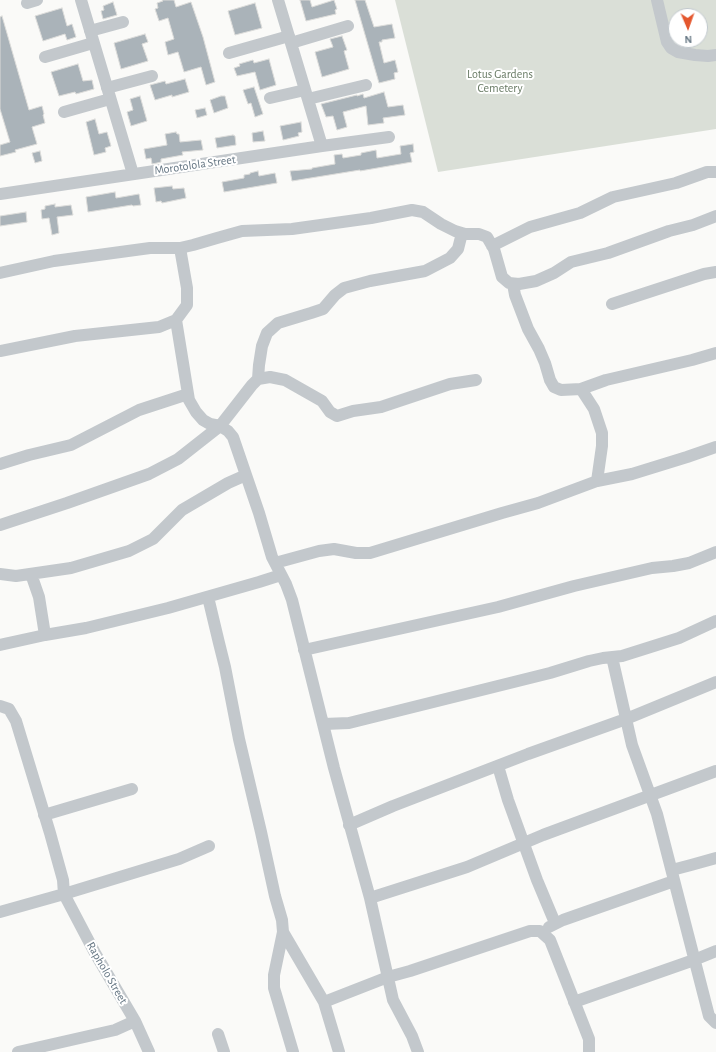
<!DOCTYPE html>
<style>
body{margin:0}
#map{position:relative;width:716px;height:1052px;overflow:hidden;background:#fafaf8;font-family:"Alegreya Sans",sans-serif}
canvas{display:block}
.north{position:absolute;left:668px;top:8px;width:40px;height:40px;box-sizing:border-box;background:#fff;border:1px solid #c1c8cd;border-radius:50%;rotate:178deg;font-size:11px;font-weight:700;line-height:16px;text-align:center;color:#657683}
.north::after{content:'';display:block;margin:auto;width:14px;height:18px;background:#e4572e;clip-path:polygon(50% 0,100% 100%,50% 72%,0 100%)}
</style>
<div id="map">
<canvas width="716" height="1052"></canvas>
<div class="north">N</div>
</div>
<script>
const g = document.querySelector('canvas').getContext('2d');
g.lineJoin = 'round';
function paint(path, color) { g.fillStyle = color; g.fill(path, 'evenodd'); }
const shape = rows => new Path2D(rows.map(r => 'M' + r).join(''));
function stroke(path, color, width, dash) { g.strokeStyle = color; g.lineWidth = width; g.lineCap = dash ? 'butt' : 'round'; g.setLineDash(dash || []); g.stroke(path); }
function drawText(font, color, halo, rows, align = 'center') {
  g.font = font + ' "Alegreya Sans",sans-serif'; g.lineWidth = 4; g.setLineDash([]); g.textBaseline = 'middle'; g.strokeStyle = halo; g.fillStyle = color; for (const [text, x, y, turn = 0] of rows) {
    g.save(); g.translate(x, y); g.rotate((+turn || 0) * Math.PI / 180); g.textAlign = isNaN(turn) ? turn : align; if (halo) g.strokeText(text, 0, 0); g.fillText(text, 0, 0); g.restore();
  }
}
const green = shape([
 [395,0,716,0,716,129,438,172],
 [676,16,700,16,700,40,676,40]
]);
const building = shape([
 [162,0,174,0,176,7,191,2,203,37,215,82,206,85,201,67,184,72,178,52,168,55,165,42,174,39,168,18,159,21,155,9,158,8,157,3,163,1,162,0],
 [300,0,310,0,312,7,334,0,337,9,335,10,336,14,306,21,300,0],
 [355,0,365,0,374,27,392,24,395,38,382,40,382,42,379,42,384,63,395,60,398,72,394,73,395,79,379,83,355,0],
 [113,2,117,15,103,19,101,11,104,10,103,6,113,2],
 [255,3,262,28,235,35,228,11,255,3],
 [62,8,67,26,72,24,76,37,67,40,65,34,43,41,35,16,62,8],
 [2,16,29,110,42,106,44,114,43,115,45,123,32,127,37,144,15,150,16,152,0,156,0,145,10,142,0,109,0,17,2,16],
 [145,34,148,42,142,44,148,61,121,69,114,43,145,34],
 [342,36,347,50,344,51,349,69,322,77,315,52,333,47,330,39,342,36],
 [269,59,276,85,260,90,255,72,237,76,234,68,240,66,239,64,253,60,254,63,269,59],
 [78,64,83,81,92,80,94,89,76,94,75,92,59,96,51,72,78,64],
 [185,79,189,92,172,97,172,95,155,100,150,85,165,81,166,84,185,79],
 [254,87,263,114,255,117,251,103,248,104,243,90,254,87],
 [384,92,388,107,403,105,405,115,383,118,384,123,368,125,366,106,343,112,347,127,337,130,333,116,326,117,321,104,357,95,357,96,363,94,364,98,384,92],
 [140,96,147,121,131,126,127,112,133,110,130,99,140,96],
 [221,96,225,96,228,108,214,113,210,100,221,96],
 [205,108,207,115,197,118,195,110,205,108],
 [95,119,99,134,107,132,111,146,105,148,106,152,94,155,86,122,95,119],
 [301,122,302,132,298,133,299,136,283,140,280,126,301,122],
 [263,131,265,141,253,142,252,133,263,131],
 [176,132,177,134,179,134,180,142,201,140,203,150,182,152,183,155,161,159,161,162,157,163,152,164,151,158,146,159,144,149,167,145,165,134,176,132],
 [233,135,235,136,236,145,217,148,215,138,233,135],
 [413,144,414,152,410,153,412,162,360,171,360,170,292,181,290,171,312,169,312,168,335,164,334,155,342,154,343,158,361,155,361,153,376,150,377,158,401,154,400,146,413,144],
 [40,151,42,161,35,163,32,153,40,151],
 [258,171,259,176,275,173,277,183,224,192,222,182,244,178,244,175,250,174,250,173,258,171],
 [172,186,173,189,184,188,186,198,162,203,161,201,156,202,154,188,172,186],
 [115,192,116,198,139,194,141,205,133,206,132,205,88,212,86,197,115,192],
 [55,204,55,207,71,205,73,215,57,217,59,233,52,235,49,218,42,219,41,210,45,209,45,206,55,204],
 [26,212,27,222,0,226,0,216,26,212]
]);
const minor = shape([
 [81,0,133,174],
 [278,0,322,146],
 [657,0,667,42,671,48,678,52,695,55,708,56,716,55],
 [27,3,37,0],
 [90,31,123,22],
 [291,43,348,26],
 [229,53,289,36],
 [45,57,93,43],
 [107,88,152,76],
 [270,98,305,90],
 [308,99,366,85],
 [64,112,110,99],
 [0,194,322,146,389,137],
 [492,246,530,227,580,213,613,197,676,183,707,172,716,172],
 [180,248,193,245,217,238,242,231,292,229,371,218,412,210,423,212,441,224,455,231,465,234,479,234,487,237,494,249,502,277,509,283,519,284,536,281,554,273,571,262,608,253,669,231,693,225,716,216],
 [0,273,54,261,150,248,180,248,187,288,187,305,176,320,159,327,75,336,0,351],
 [513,284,515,295,528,329,539,349,545,363,550,380,554,387,561,390,581,389,606,380,692,360,716,353],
 [612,304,704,274,716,272],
 [176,320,189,400,196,412,203,420,210,424,220,426,228,431,233,437,259,513,272,557,286,584,292,600,334,768,370,898,393,1000,412,1036,418,1052],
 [258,379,259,365,262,346,267,333,278,323,311,313,323,309,335,295,344,288,370,281,425,271,450,258,458,249,462,233],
 [581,389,594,409,602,433,602,446,597,481],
 [0,464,29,455,71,445,139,410,188,394],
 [0,525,67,503,149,474,178,459,220,426,252,385,258,379,270,377,285,380,322,401,330,412,337,416,353,411,381,407,450,384,476,380],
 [275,563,319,551,334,549,356,553,370,553,502,513,538,503,597,481,632,474,687,457,716,447],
 [0,574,16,576,71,568,129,551,153,539,182,510,228,483,246,475],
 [31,574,39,597,45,635],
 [208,597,219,643,225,667,239,739,261,832,275,896,282,920,283,932,274,975,274,988,293,1052],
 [0,645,45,635,86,628,168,608,259,582,281,575],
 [304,650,498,607,574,586,652,568,673,566,689,563,716,552],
 [612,657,632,745,657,814,709,1016,716,1023],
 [0,706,9,709,16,721,50,833,63,880,64,894,95,953,135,1021,149,1052],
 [324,724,349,723,550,673,589,661,603,658,622,656,679,638,716,621],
 [498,766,508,800,537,880,555,923],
 [44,815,132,789],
 [349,825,393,806,528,754,626,719,716,682],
 [672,870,691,865,716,858],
 [370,898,467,867,543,835,716,771],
 [0,912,64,894,179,859,209,846],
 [549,927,563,920,674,881],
 [283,932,324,1002,339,1052],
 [324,1002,388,977,410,971,530,931,540,931,550,940,589,1039,589,1052],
 [574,1002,694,960,716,951],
 [218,1034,224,1052],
 [18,1052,115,1030,135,1021]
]);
const parkNames = [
 ["Lotus Gardens",500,74],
 ["Cemetery",500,88]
];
const streetNames = [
 ["Morotolola Street",195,165,-8],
 ["Rapholo Street",107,973,60]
];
paint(green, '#dadfd7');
paint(building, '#aab3b9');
stroke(building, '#dcdcda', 1);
stroke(minor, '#c3c8cc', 12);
drawText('12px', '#687a64', '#fff', parkNames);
drawText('12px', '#657683', '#fff', streetNames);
</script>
